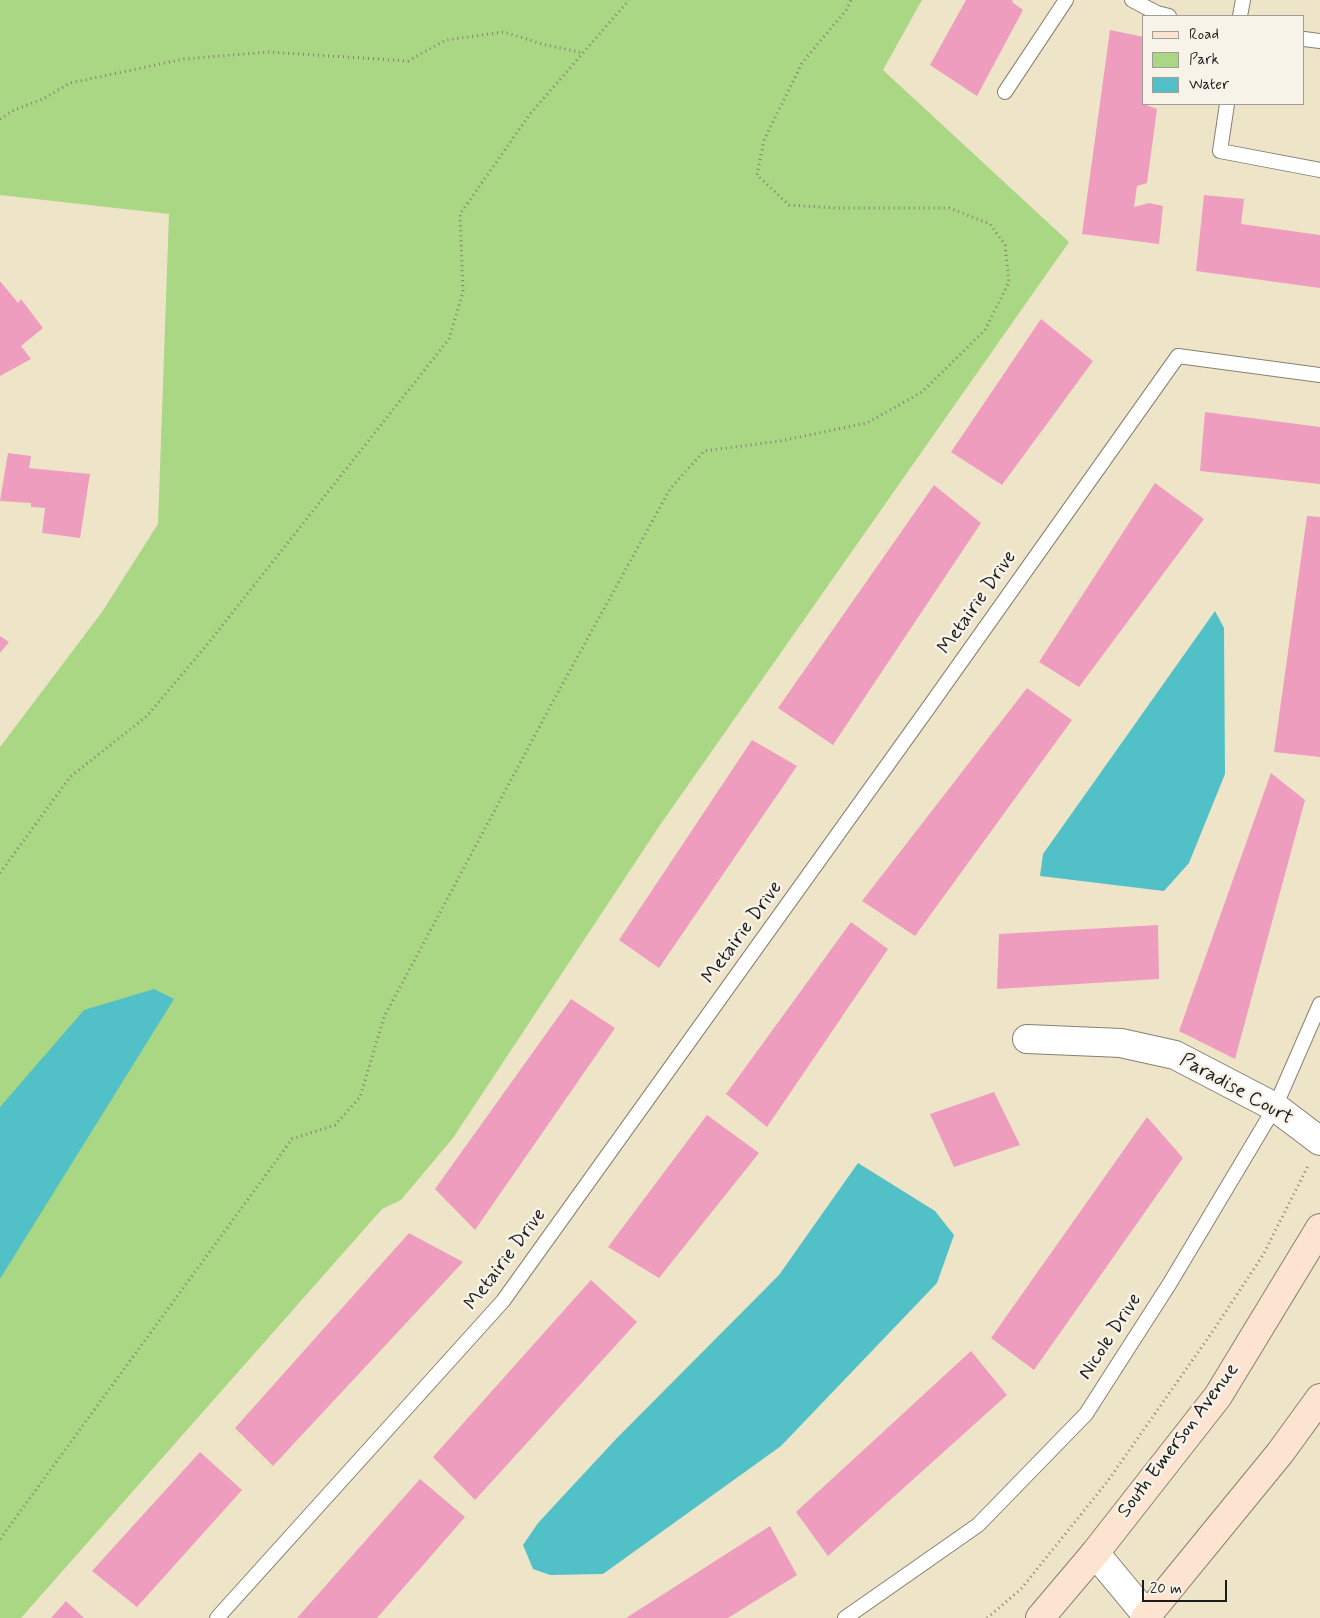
<!DOCTYPE html>
<style>
body{margin:0}
#map{position:relative;width:1320px;height:1618px;overflow:hidden;background:#eee5c9;font-family:Mynerve,sans-serif}
canvas{display:block}
.legend{position:absolute;left:1142px;top:15px;width:162px;height:90px;box-sizing:border-box;background:#f7f3e8;border:1px solid #9f9d96;margin:0;padding:6px 9px;list-style:none;font-size:15px;color:#1c1c1c}
.legend li{display:flex;align-items:center;gap:10px;height:25px}
.legend b{width:25px;border:1px solid #9f9d96}
.scale{position:absolute;left:1142px;top:1580px;width:85px;height:22px;box-sizing:border-box;border:2px solid #1c1c1c;border-top:0;padding-left:6px;font-size:15px;line-height:18px;white-space:nowrap;color:#1c1c1c;-webkit-text-stroke:4px #f7f3e8;paint-order:stroke}
</style>
<div id="map">
<canvas width="1320" height="1618"></canvas>
<ul class="legend">
<li><b style="height:6px;background:#fde4d1"></b>Road</li>
<li><b style="height:14px;background:#aad784"></b>Park</li>
<li><b style="height:14px;background:#52c0c7"></b>Water</li>
</ul>
<div class="scale">20 m</div>
</div>
<script>
const g = document.querySelector('canvas').getContext('2d');
g.lineJoin = 'round';
function paint(path, color) { g.fillStyle = color; g.fill(path, 'evenodd'); }
const shape = rows => new Path2D(rows.map(r => 'M' + r).join(''));
function stroke(path, color, width, dash) { g.strokeStyle = color; g.lineWidth = width; g.lineCap = dash ? 'butt' : 'round'; g.setLineDash(dash || []); g.stroke(path); }
function drawText(font, color, halo, rows, align = 'center') {
  g.font = font + ' Mynerve,sans-serif'; g.lineWidth = 5; g.setLineDash([]); g.textBaseline = 'middle'; g.strokeStyle = halo; g.fillStyle = color; for (const [text, x, y, turn = 0] of rows) {
    g.save(); g.translate(x, y); g.rotate((+turn || 0) * Math.PI / 180); g.textAlign = isNaN(turn) ? turn : align; if (halo) g.strokeText(text, 0, 0); g.fillText(text, 0, 0); g.restore();
  }
}
const green = shape([
 [0,0,922,0,883,70,1069,242,660,825,453,1138,401,1200,382,1209,21,1618,0,1618,0,747,102,612,158,524,169,214,0,195]
]);
const water = shape([
 [1215,611,1224,628,1225,774,1189,863,1164,891,1040,876,1043,854],
 [154,989,174,999,0,1279,0,1107,84,1010],
 [858,1163,935,1211,954,1235,937,1283,781,1446,603,1574,550,1575,533,1569,523,1545,538,1523,616,1439,779,1275]
]);
const building = shape([
 [966,0,1013,0,1012,2,1023,10,977,96,930,65],
 [1110,30,1144,37,1143,102,1144,104,1157,109,1147,183,1137,186,1134,207,1149,203,1163,206,1159,244,1082,234],
 [1204,195,1244,199,1241,224,1320,235,1320,288,1196,271],
 [0,281,18,303,21,299,43,328,21,346,31,359,0,376],
 [1041,319,1093,361,1002,485,951,452],
 [1205,412,1320,427,1320,484,1200,471],
 [8,453,31,456,29,468,90,474,80,538,42,533,45,508,31,507,31,503,0,501],
 [1155,483,1204,519,1079,687,1039,662],
 [934,485,981,523,833,745,778,708],
 [1307,516,1320,517,1320,757,1274,752],
 [0,636,9,642,0,653],
 [1027,688,1072,720,915,936,862,901],
 [752,740,797,766,659,968,619,940],
 [1271,773,1305,800,1235,1059,1179,1031],
 [851,922,888,949,767,1127,726,1094],
 [1158,925,1159,979,997,989,999,934],
 [571,999,615,1028,475,1230,435,1189],
 [994,1092,1020,1145,954,1167,930,1114],
 [707,1115,759,1153,659,1278,608,1247],
 [1147,1117,1183,1158,1034,1370,991,1338],
 [409,1233,463,1262,273,1466,235,1428],
 [591,1280,637,1322,475,1500,433,1457],
 [971,1351,1007,1395,828,1556,796,1512],
 [200,1452,242,1490,137,1607,92,1571],
 [420,1479,465,1517,377,1618,297,1618],
 [770,1526,797,1575,728,1618,626,1618],
 [66,1601,84,1618,51,1618]
]);
const path = shape([
 [0,119,14,110,43,99,70,83,184,59,269,52,408,61,446,40,504,32,542,44,583,53],
 [0,873,70,777,147,716,206,646,449,339,463,292,460,214,530,114,629,0],
 [0,1539,292,1139,335,1125,360,1097,384,1017,557,694,670,489,704,451,780,441,867,423,922,392,985,330,1009,282,1005,245,990,224,949,208,836,208,789,205,757,175,764,140,802,63,847,9,851,0],
 [987,1618,1021,1589,1107,1482,1215,1328,1263,1255,1308,1166]
]);
const lane = shape([
 [1132,0,1157,13,1169,16],
 [1240,16,1243,0],
 [1304,39,1320,41],
 [1005,92,1066,0],
 [1227,104,1220,151,1320,170],
 [217,1618,503,1301,929,707,1178,356,1320,375],
 [845,1618,978,1525,1086,1414,1170,1283,1275,1107,1320,1004]
]);
const street = shape([
 [1027,1039,1121,1043,1175,1055,1275,1107,1320,1141],
 [1095,1553,1149,1618]
]);
const secondary = shape([
 [1040,1618,1095,1553,1218,1396,1320,1228],
 [1145,1618,1280,1453,1320,1398]
]);
const streetNames = [
 ["Metairie Drive",978,603,-55],
 ["Metairie Drive",743,933,-54],
 ["Paradise Court",1236,1090,29],
 ["Metairie Drive",506,1260,-53],
 ["Nicole Drive",1111,1337,-57],
 ["South Emerson Avenue",1179,1441,-53]
];
paint(green, '#aad784');
paint(water, '#52c0c7');
paint(building, '#ee9dbe');
stroke(lane, '#858072', 16);
stroke(street, '#858072', 30);
stroke(secondary, '#858072', 30);
stroke(path, '#858072', 3, [1, 4]);
stroke(lane, '#fff', 14);
stroke(street, '#fff', 28);
stroke(secondary, '#fde4d1', 28);
drawText('20px', '#1c1c1c', '#f7f3e8', streetNames);
</script>
